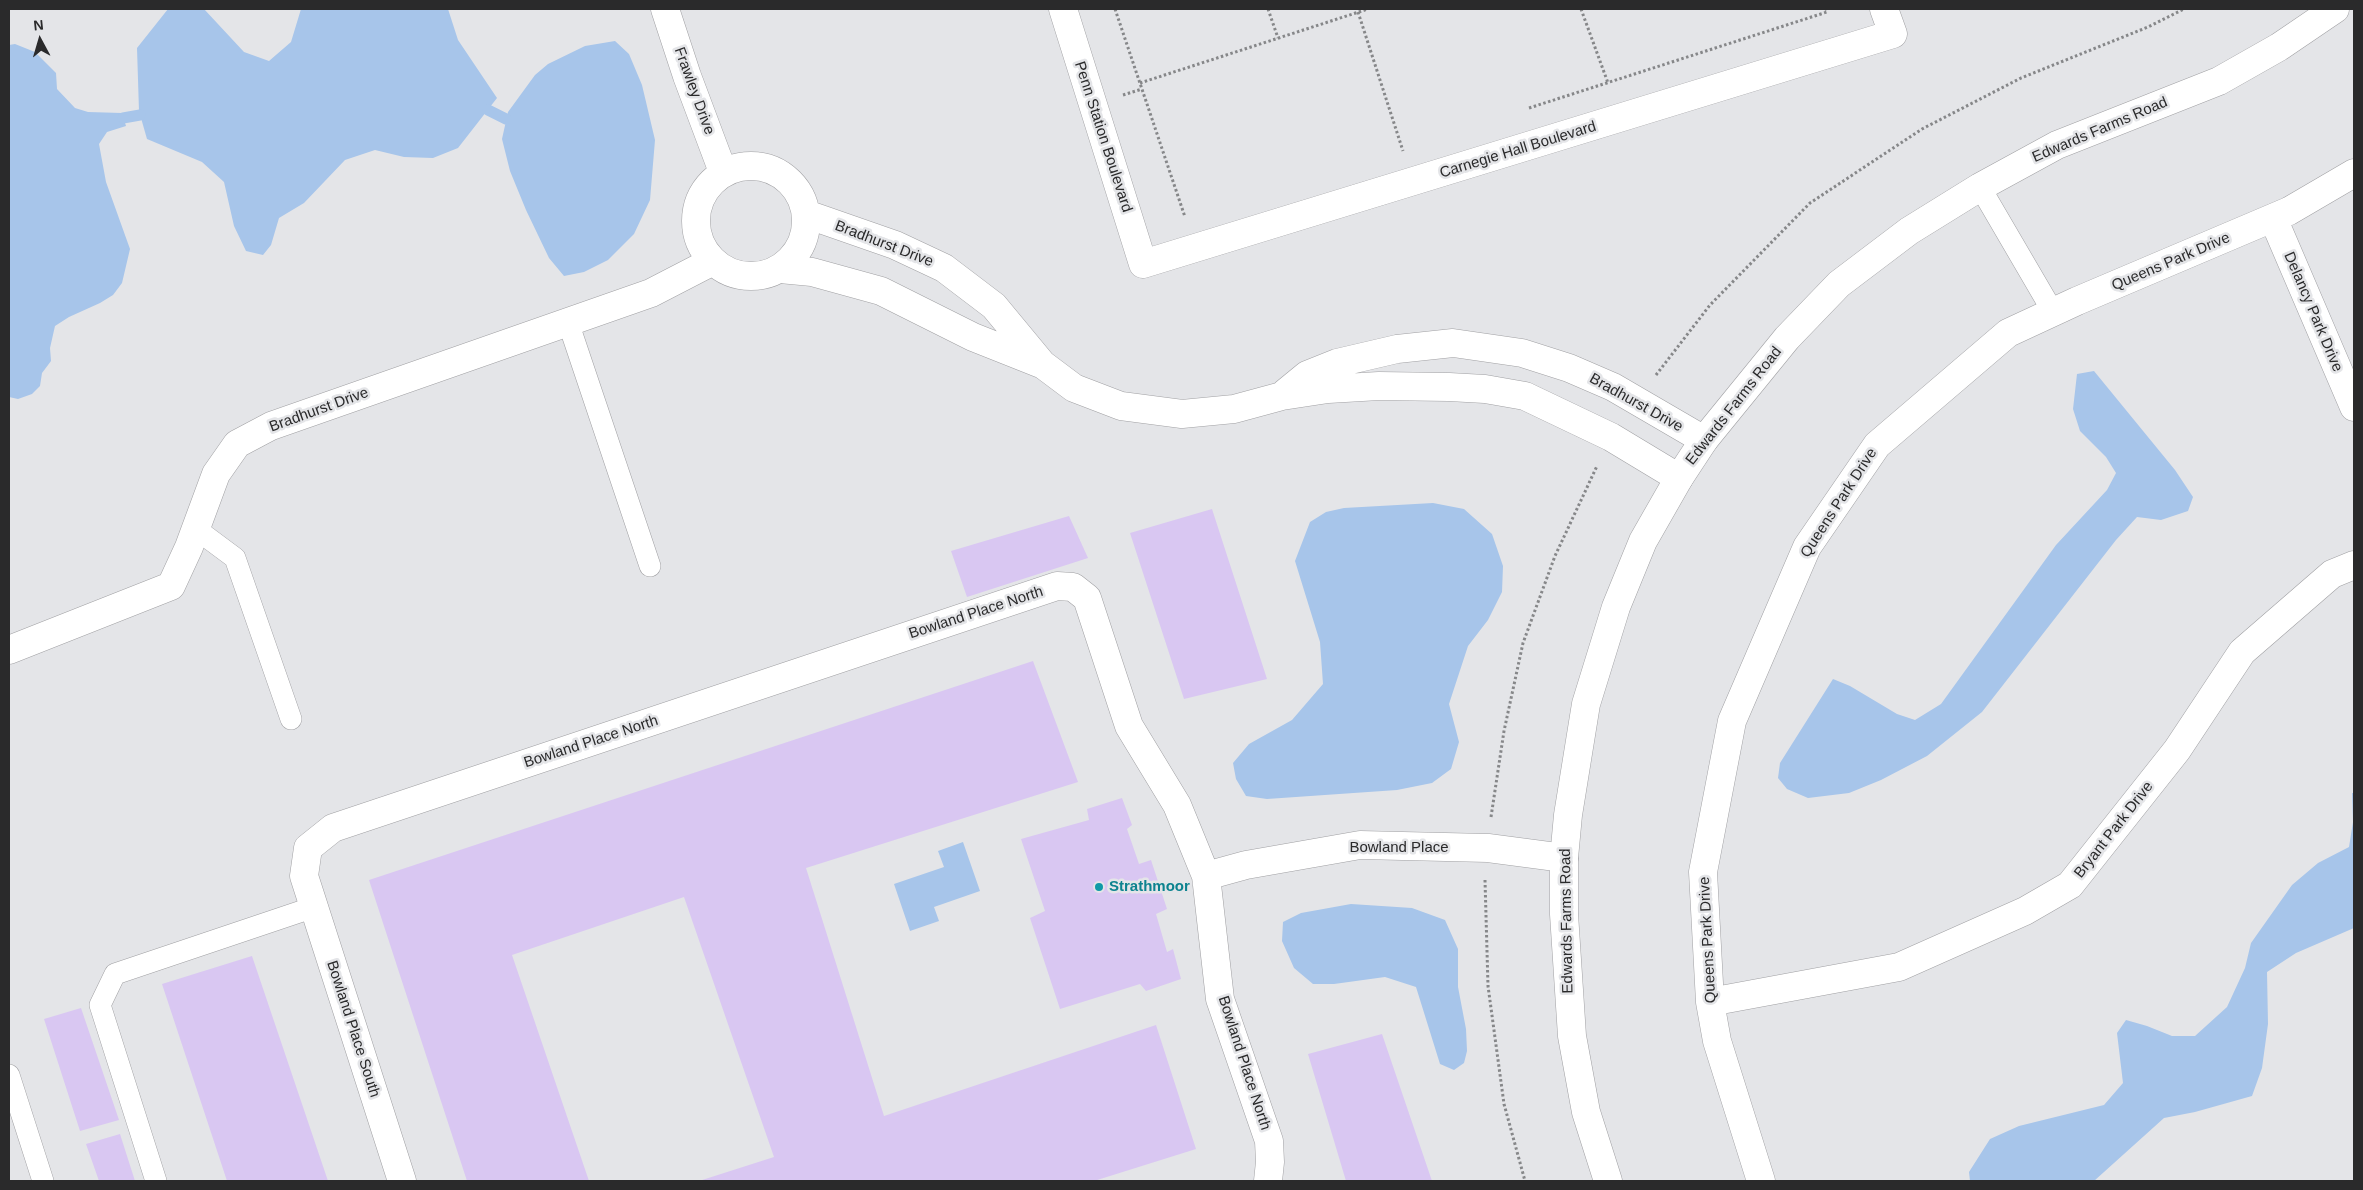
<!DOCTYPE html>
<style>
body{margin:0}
#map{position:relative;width:2363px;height:1190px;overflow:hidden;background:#e4e5e8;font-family:Arial,sans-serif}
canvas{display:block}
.frame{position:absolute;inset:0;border:10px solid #2a2a2b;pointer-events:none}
.north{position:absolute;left:15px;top:15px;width:50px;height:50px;-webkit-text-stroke:4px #e4e5e8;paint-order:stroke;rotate:354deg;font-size:14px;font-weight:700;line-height:20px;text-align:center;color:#2a2a2b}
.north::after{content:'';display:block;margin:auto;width:18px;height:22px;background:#2a2a2b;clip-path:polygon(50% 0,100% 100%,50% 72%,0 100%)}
</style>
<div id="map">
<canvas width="2363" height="1190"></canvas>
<div class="frame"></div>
<div class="north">N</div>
</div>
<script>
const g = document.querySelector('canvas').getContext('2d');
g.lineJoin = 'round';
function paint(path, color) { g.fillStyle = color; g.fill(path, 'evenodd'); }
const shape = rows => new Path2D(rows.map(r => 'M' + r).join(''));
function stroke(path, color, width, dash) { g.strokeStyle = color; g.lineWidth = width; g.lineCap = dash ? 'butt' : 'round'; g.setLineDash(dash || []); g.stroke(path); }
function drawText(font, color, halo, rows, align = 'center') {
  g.font = font + ' Arial,sans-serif'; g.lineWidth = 5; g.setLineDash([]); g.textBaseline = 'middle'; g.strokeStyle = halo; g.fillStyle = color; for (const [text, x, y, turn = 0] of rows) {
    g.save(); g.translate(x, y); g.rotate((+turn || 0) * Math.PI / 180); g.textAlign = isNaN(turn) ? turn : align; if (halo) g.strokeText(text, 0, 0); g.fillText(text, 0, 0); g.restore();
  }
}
const water = shape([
 [168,9,204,9,244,52,269,61,291,42,301,9,448,9,458,40,497,98,458,148,433,158,404,157,375,150,345,160,304,203,279,218,271,245,263,255,246,251,234,226,224,182,202,162,147,139,139,111,137,48],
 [615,41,629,54,642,85,655,140,650,200,634,234,608,260,584,272,564,276,549,258,526,210,510,171,502,139,508,112,535,75,548,64,585,46],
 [15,44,35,52,56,73,57,89,75,108,88,112,122,113,126,126,107,132,99,144,106,182,130,249,122,283,113,295,100,303,69,317,55,326,50,348,51,361,42,373,40,386,32,394,18,399,9,397,9,45],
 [2094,371,2175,470,2193,497,2188,511,2161,520,2137,517,2116,540,1982,712,1927,756,1881,780,1849,793,1808,798,1787,789,1778,778,1780,763,1833,679,1850,686,1897,714,1915,720,1941,704,2056,545,2107,490,2116,473,2106,457,2080,431,2073,409,2077,374],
 [1433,503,1464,509,1492,534,1503,566,1502,592,1488,620,1468,646,1449,704,1459,742,1451,769,1432,783,1397,790,1267,799,1246,796,1236,779,1233,763,1249,744,1292,720,1323,684,1320,642,1295,561,1310,522,1326,512,1344,508],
 [2352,793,2354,793,2354,928,2296,953,2267,972,2268,1024,2262,1068,2252,1096,2195,1112,2164,1118,2094,1181,1970,1181,1969,1172,1990,1139,2019,1126,2104,1105,2123,1083,2117,1033,2126,1020,2147,1026,2172,1036,2195,1036,2227,1007,2245,968,2251,943,2292,885,2318,863,2349,847,2353,822],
 [963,842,980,891,934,907,939,921,910,931,894,884,944,867,938,851],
 [1351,904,1412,908,1445,920,1458,949,1458,987,1466,1029,1467,1051,1464,1063,1454,1070,1440,1064,1416,987,1385,977,1334,984,1313,984,1294,968,1282,941,1283,922,1301,913]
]);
const stream = shape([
 [488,110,506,119],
 [123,118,140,115]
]);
const building = shape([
 [1212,509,1267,679,1184,699,1130,533],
 [1069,516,1088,558,967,597,951,551],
 [1033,661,1078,782,806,868,884,1116,1156,1025,1196,1149,1094,1181,699,1181,774,1157,684,897,512,955,589,1181,467,1181,369,880],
 [1122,798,1132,825,1127,829,1139,864,1151,860,1167,909,1156,914,1167,952,1173,949,1181,979,1146,991,1140,984,1060,1009,1030,918,1045,911,1021,839,1089,820,1087,809],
 [252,956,328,1181,227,1181,162,984],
 [81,1008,119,1120,80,1131,44,1019],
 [1382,1034,1432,1181,1346,1181,1308,1054],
 [120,1134,135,1181,99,1181,86,1144]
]);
const path = shape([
 [1115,9,1185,217],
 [1268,9,1278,38],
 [1581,9,1608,83],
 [1358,12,1403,151],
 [1140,83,1368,9],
 [1123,95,1142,89],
 [1529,108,1827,12,1826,9],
 [1656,375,1710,305,1810,203,1922,129,2021,78,2148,27,2184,9],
 [1491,817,1504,731,1523,643,1555,556,1597,466],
 [1485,880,1488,986,1504,1104,1525,1181]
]);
const service = shape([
 [1980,187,2053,312],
 [568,322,650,566],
 [196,529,235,558,291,719],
 [9,1075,43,1181],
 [156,1181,100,1005,115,974,314,907]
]);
const minor = shape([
 [665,9,687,76,723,172],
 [1063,9,1143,264,1893,34,1884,9],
 '696 221a55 55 0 1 1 110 0a55 55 0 1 1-110 0Z',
 [806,214,895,245,944,268,994,306,1042,364,1074,388,1121,406,1182,414,1234,409,1282,396,1328,389,1379,386,1449,387,1485,389,1525,396,1611,437,1679,478],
 [2273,218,2354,407],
 [780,269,812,272,881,291,973,337,1041,364],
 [1285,393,1307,375,1337,363,1397,349,1453,343,1522,353,1569,368,1613,387,1704,440],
 [9,650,171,586,189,547,216,474,237,444,271,426,651,293,711,262],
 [1206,876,1246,865,1360,845,1488,848,1564,858],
 [1710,1002,1899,967,2025,911,2070,885,2177,750,2242,652,2332,574,2354,565],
 [402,1181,304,876,308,848,333,828,1057,586,1073,587,1087,598,1129,726,1177,805,1206,876,1220,999,1269,1141,1270,1162,1268,1181],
 [1761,1181,1717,1041,1710,1002,1703,872,1732,721,1807,547,1877,445,2008,333,2077,301,2289,211,2354,173]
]);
const tertiary = shape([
 [1608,1181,1586,1112,1572,1036,1564,914,1564,858,1568,815,1586,704,1616,607,1643,541,1679,478,1704,440,1787,338,1839,284,1909,231,1980,187,2057,145,2219,81,2279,47,2335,9]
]);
const markers = [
 [1099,887,5,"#0f9aa8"]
];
const streetNames = [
 ["Frawley Drive",694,91,70],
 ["Edwards Farms Road",2100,130,-23],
 ["Penn Station Boulevard",1103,137,72],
 ["Carnegie Hall Boulevard",1518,150,-17],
 ["Bradhurst Drive",884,244,21],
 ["Queens Park Drive",2171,262,-23],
 ["Delancy Park Drive",2313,312,67],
 ["Bradhurst Drive",1636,403,29],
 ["Edwards Farms Road",1734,406,-52],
 ["Bradhurst Drive",319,410,-20],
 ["Queens Park Drive",1839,503,-57],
 ["Bowland Place North",976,613,-18],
 ["Bowland Place North",591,742,-18],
 ["Bryant Park Drive",2114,830,-52],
 ["Bowland Place",1399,848],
 ["Edwards Farms Road",1567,921,-91],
 ["Queens Park Drive",1708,940,-93],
 ["Bowland Place South",353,1029,72],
 ["Bowland Place North",1244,1063,72]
];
const cultureNames = [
 ["Strathmoor",1109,887]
];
paint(water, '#a7c5ea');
stroke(stream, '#a7c5ea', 11);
paint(building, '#d9c7f2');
stroke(service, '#a0a0a3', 22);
stroke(minor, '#a0a0a3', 29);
stroke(tertiary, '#a0a0a3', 29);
stroke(path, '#868789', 3, [2.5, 2.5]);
stroke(service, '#fff', 21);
stroke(minor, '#fff', 28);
stroke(tertiary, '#fff', 28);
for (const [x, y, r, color] of markers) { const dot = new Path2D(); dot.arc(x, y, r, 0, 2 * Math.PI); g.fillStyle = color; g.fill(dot); stroke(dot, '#e4e5e8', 2); }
drawText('15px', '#2a2a2b', '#e4e5e8', streetNames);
drawText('bold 15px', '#0d838f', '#e4e5e8', cultureNames, 'left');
</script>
